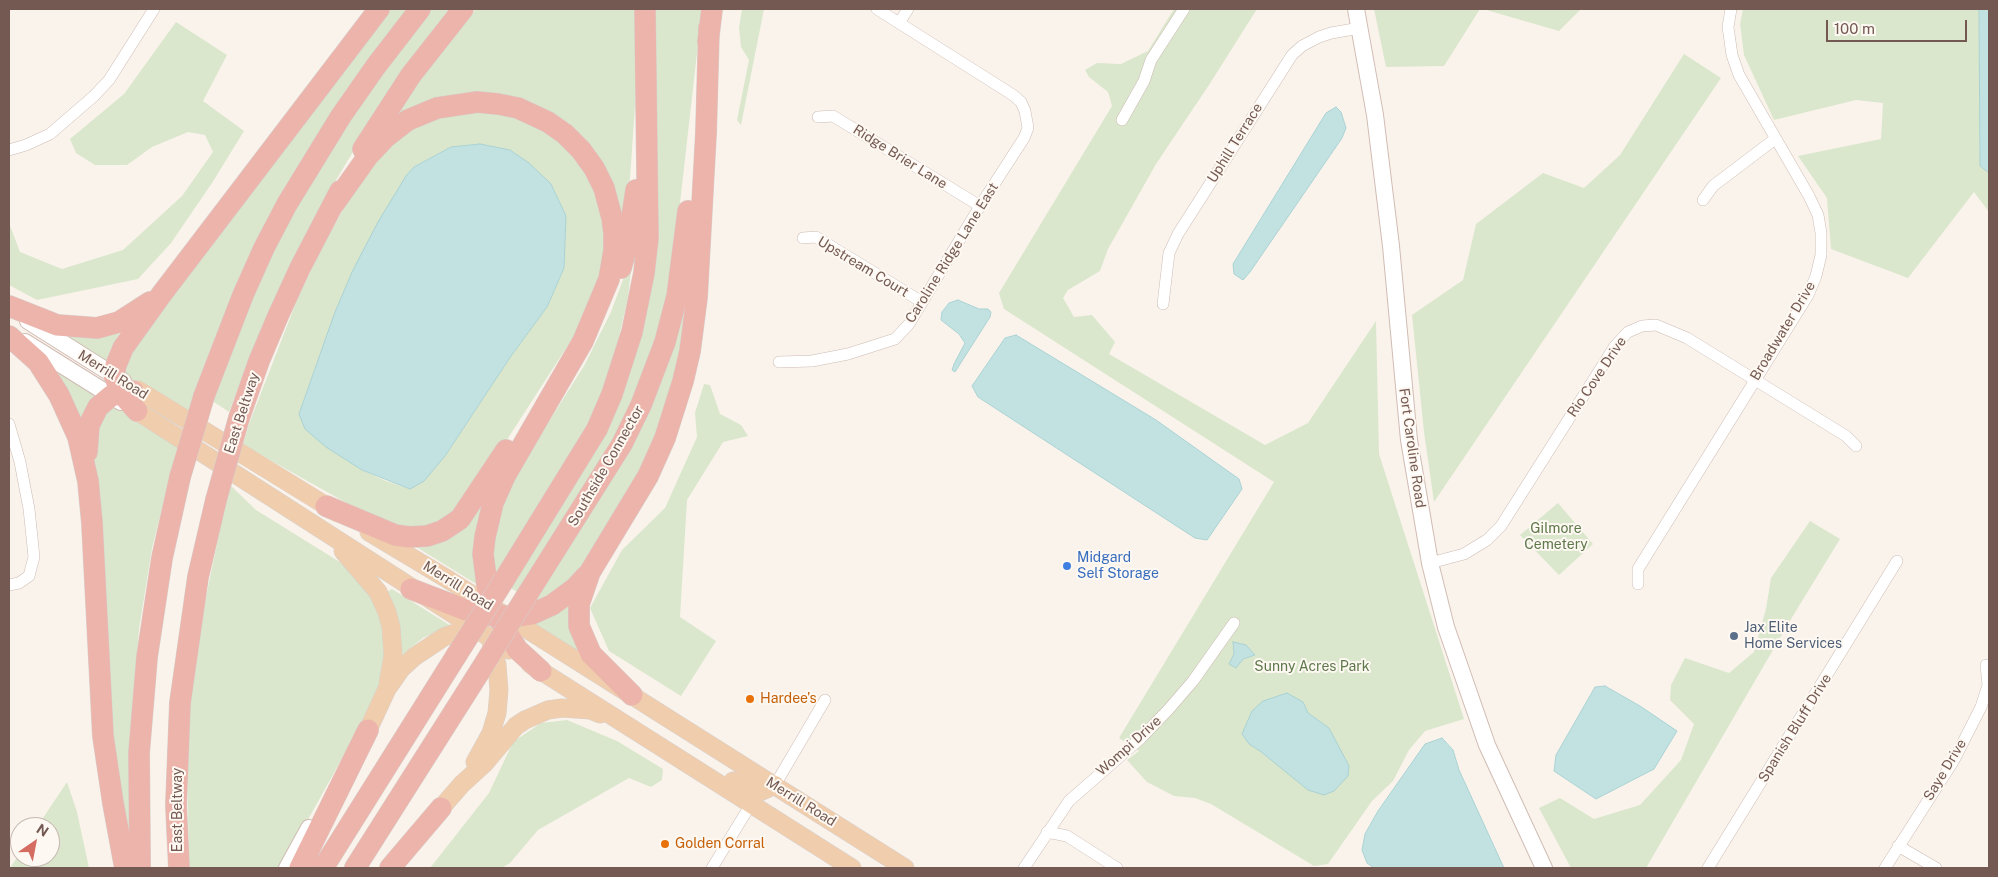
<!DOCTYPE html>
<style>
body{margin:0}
#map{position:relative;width:1998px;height:877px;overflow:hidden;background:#faf3ec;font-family:"Public Sans",sans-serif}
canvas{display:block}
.frame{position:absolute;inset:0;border:10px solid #735951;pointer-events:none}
.north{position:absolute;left:10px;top:817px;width:50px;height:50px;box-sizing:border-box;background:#fdf8f2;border:1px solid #c6b8b2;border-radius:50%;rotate:33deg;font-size:14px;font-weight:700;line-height:20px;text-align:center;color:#735951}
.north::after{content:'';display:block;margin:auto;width:18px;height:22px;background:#d46c61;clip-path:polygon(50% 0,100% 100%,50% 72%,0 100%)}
.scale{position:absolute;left:1826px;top:20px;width:141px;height:22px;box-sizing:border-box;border:2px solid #735951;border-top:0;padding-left:6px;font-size:15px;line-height:18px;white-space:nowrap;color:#735951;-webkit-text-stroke:4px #fdf8f2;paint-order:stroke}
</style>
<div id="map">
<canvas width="1998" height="877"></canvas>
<div class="frame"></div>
<div class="north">N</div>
<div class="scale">100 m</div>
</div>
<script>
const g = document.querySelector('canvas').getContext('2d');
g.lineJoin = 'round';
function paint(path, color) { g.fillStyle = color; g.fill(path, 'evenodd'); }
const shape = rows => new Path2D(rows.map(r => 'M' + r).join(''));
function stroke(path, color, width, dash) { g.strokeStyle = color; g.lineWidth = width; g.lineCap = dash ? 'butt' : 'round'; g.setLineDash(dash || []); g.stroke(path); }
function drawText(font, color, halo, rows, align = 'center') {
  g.font = font + ' "Public Sans",sans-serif'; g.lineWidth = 4; g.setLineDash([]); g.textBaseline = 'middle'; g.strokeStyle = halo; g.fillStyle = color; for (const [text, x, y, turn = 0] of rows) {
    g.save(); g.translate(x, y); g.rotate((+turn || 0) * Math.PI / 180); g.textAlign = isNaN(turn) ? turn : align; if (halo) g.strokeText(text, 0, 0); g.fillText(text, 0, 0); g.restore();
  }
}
const green = shape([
 [383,9,407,9,344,93,284,188,239,277,195,390,187,415,121,373,120,365],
 [426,9,454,9,371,122,330,190,250,357,229,412,211,400,226,355,295,199],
 [476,9,636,9,636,93,628,206,623,231,605,177,507,100,390,124,421,78],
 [652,9,702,9,679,212,662,323,621,429,519,593,509,587,629,366],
 [742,9,764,9,741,125,737,120,749,60,741,47,739,28],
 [1174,9,1257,9,1209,85,1156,164,1108,249,1100,271,1068,290,1063,298,1074,317,1092,315,1115,342,1109,354,1265,445,1308,423,1376,321,1379,454,1464,719,1425,731,1409,750,1393,781,1372,801,1328,864,1314,866,1211,804,1195,798,1174,796,1147,782,1127,760,1139,751,1119,738,1274,482,1004,309,999,293,1112,106,1108,92,1089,77,1085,70,1097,63,1121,64,1148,51],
 [1374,9,1480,9,1444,66,1386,67],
 [1483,9,1581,9,1559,31],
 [1743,9,1979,9,1980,166,1989,173,1989,212,1974,192,1908,278,1831,249,1827,198,1798,156,1881,139,1883,103,1856,100,1774,120,1744,55,1740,24],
 [176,22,227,55,203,101,244,131,212,183,171,243,138,279,37,300,9,285,9,223,20,252,62,269,123,250,182,196,213,152,205,135,188,132,152,147,127,165,95,165,76,153,70,139,124,94],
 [1684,54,1721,78,1434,502,1424,432,1412,315,1463,280,1476,224,1543,173,1584,188,1620,155],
 [501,109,557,134,598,186,607,261,579,328,492,463,453,517,416,530,379,521,243,445,249,424,297,300,321,249,370,162,418,120],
 [480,144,551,184,566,216,564,268,547,307,511,356,445,456,410,489,386,481,362,470,299,414,317,362,407,176,414,167,451,147],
 [632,261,628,297,613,364,590,420,491,582,489,544,513,478,584,366,611,312,627,269],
 [688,279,686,338,653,452,579,576,531,607,576,536],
 [125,324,111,348,106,362,62,334],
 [43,363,102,396,82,429],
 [704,384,710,385,720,414,741,425,748,436,723,442,687,500,680,617,716,641,681,696,609,651,590,608,622,550,665,508,697,437,695,413],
 [113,403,178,445,152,548,139,629,129,763,132,868,108,741,92,428],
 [231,486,256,510,343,564,380,606,388,634,383,685,281,868,189,868,187,771,190,700,194,655,225,505],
 [481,503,482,508,476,533,478,585,413,545],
 [1558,503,1593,544,1559,575,1520,535],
 [1810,521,1840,539,1791,619,1646,868,1571,868,1539,808,1560,798,1594,819,1640,805,1681,760,1694,724,1670,700,1671,685,1685,658,1729,673,1754,652,1766,609,1771,578],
 [392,589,451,626,423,638,399,657,385,593],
 [570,603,582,654,531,623],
 [567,720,617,741,663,769,662,780,651,787,629,778,538,830,510,863,502,868,430,868,489,793,513,742,541,723],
 [67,782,77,812,89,868,10,868,20,853,20,857,50,857,50,827,37,827]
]);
const water = shape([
 [1979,9,1989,9,1989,173,1980,166,1979,9],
 [1336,107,1341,112,1346,128,1342,138,1250,272,1243,280,1234,274,1233,264,1326,113,1336,107],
 [480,144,510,150,529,163,551,184,566,216,564,268,547,307,511,356,445,456,424,481,410,489,362,470,326,447,305,429,299,414,335,312,353,270,378,222,406,176,414,167,451,147,480,144],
 [958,300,979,309,988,309,991,312,990,317,955,372,952,370,954,364,965,343,959,334,941,320,942,312,949,303,958,300],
 [1016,335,1156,420,1239,479,1242,489,1207,540,1195,538,978,397,972,386,1005,338,1016,335],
 [1233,642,1246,645,1255,655,1243,659,1236,668,1229,664,1234,654,1233,642],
 [1605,686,1640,706,1677,731,1654,769,1596,799,1554,771,1556,755,1595,687,1605,686],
 [1287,693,1303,702,1308,713,1329,728,1349,766,1348,776,1334,791,1324,795,1308,790,1260,751,1249,744,1242,734,1252,711,1263,701,1287,693],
 [1442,738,1453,750,1459,770,1504,868,1374,868,1367,863,1362,850,1365,834,1378,811,1425,744,1442,738]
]);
const street = shape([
 [899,23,908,9],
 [818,117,833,116,980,206],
 [1122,120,1144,81,1151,60,1184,9],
 [9,150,26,145,50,134,94,96,109,80,154,9],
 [1703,200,1713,186,1775,139],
 [803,238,816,237,922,302],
 [1163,304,1169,253,1178,234,1292,55,1302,46,1319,37,1331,33,1360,28],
 [779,362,812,361,848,354,895,339,909,324,980,206,1024,138,1028,128,1025,111,1021,102,1013,95,877,9],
 [9,424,20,462,29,509,34,557,29,576,19,583,9,585],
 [1430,563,1464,554,1487,540,1501,526,1615,346,1628,332,1642,326,1656,325,1687,338,1846,436,1856,446],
 [1638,584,1638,569,1808,295,1816,276,1821,255,1821,233,1818,215,1809,196,1739,75,1732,55,1728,27,1731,9],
 [775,785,825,700],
 [1047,832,1067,836,1117,868],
 [1898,846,1936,868],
 [712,868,751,804],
 [1024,868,1069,801,1141,738,1168,710,1193,681,1234,623],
 [1708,868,1897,561],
 [1885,868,1954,760,1981,707,1988,685,1986,665]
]);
const secondary = shape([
 [1356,9,1375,115,1391,246,1409,440,1430,563,1446,627,1487,745,1544,868],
 [28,321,123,381],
 [25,342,121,402],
 [287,868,309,828]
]);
const primary = shape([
 [138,390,338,513],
 [137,411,509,650],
 [369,532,449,580,905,868],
 [343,551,378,592,387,612,391,627,393,655,388,684],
 [530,664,852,868],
 [368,730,387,689,401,669,414,657,444,637,458,632,479,629],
 [475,762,491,733,497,713,499,690,497,665,491,642],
 [733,781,753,791,762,791,775,785],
 [441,808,462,784,485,763,516,726,525,720,548,710,562,708,590,710,600,714]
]);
const highway = shape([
 [708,42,712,9],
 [363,149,411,75,463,9],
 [334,204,368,156,386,137,408,120,437,108,477,102,498,104,518,108,548,122,565,134,581,150,594,168,604,188,612,218,614,234,614,250,609,279,583,341,505,476,493,503,485,537,483,554,487,585,492,607,517,649,541,671],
 [621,268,628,243,636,190],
 [9,306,57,325,97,328,119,322,150,302],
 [9,336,38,362,59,395,78,437,88,481,92,523,103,736,113,803,125,868],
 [204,396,243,295,264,248,287,204,341,116,376,66,420,9],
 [137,411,121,393,114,375,116,365,123,348,161,295,379,9],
 [239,418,259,361,278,316,300,268,340,191],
 [87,452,89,425,98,407,111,396,133,391],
 [326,506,395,535,409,537,427,536,442,531,460,519,506,450],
 [504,580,597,429,612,394,632,332,644,273,648,238,645,9],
 [411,589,466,610,480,614,497,616,520,616,532,614,552,605,575,588,586,576],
 [527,595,622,444,641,405,665,342,677,296,688,211],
 [632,695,591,654,579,626,579,604,590,572,648,476,665,438,683,381,690,351,697,297,706,133,709,28],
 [140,868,139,753,147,657,162,558,180,477],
 [179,868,176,805,180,703,198,577,216,500],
 [300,868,368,730],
 [323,868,456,656],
 [355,868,480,671],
 [390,868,441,808]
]);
const highwayBridge = shape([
 [180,477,204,396],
 [216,500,239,418],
 [456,656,504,580],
 [480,671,527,595]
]);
const markers = [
 [1067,566,5,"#3f7fe0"],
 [1734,636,5,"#5c6f8a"],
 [750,699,5,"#e8710a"],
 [665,844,5,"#e8710a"]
];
const streetNames = [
 ["Uphill Terrace",1235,143,-58],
 ["Ridge Brier Lane",900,157,32],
 ["Caroline Ridge Lane East",952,253,-58],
 ["Upstream Court",863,267,31],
 ["Broadwater Drive",1783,331,-59],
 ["Merrill Road",113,375,32],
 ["Rio Cove Drive",1597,377,-56],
 ["East Beltway",242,413,-72],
 ["Fort Caroline Road",1412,448,82],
 ["Southside Connector",606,466,-60],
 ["Merrill Road",458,586,32],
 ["Spanish Bluff Drive",1795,728,-58],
 ["Wompi Drive",1129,746,-42],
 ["Saye Drive",1945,770,-59],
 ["Merrill Road",801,802,32],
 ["East Beltway",178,810,-90]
];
const parkNames = [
 ["Gilmore",1556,529],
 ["Cemetery",1556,545],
 ["Sunny Acres Park",1312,667]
];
const shopNames = [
 ["Midgard",1077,558],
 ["Self Storage",1077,574]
];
const serviceNames = [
 ["Jax Elite",1744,628],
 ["Home Services",1744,644]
];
const foodNames = [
 ["Hardee's",760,699],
 ["Golden Corral",675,844]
];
paint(green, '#dae7cc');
paint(water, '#c2e2e2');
stroke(water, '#aad2d3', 1);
stroke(street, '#ccbbb3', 12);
stroke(secondary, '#d0bcb3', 18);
stroke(primary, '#d8d1ce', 19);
stroke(highway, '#d8d1ce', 22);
stroke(street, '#fff', 11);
stroke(secondary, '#fff', 16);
stroke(primary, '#f0cead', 18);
stroke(highway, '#ecb4ab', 21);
stroke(highwayBridge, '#d8d1ce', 22, []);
stroke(highwayBridge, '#ecb4ab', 21);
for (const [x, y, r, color] of markers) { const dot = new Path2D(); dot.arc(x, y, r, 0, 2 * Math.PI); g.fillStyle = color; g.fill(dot); stroke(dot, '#fdf8f2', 2); }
drawText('14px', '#735951', '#fdf8f2', streetNames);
drawText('14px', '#5e784b', '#fdf8f2', parkNames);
drawText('14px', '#366cbe', '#fdf8f2', shopNames, 'left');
drawText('14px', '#4e5e75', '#fdf8f2', serviceNames, 'left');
drawText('14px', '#c56008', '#fdf8f2', foodNames, 'left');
</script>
